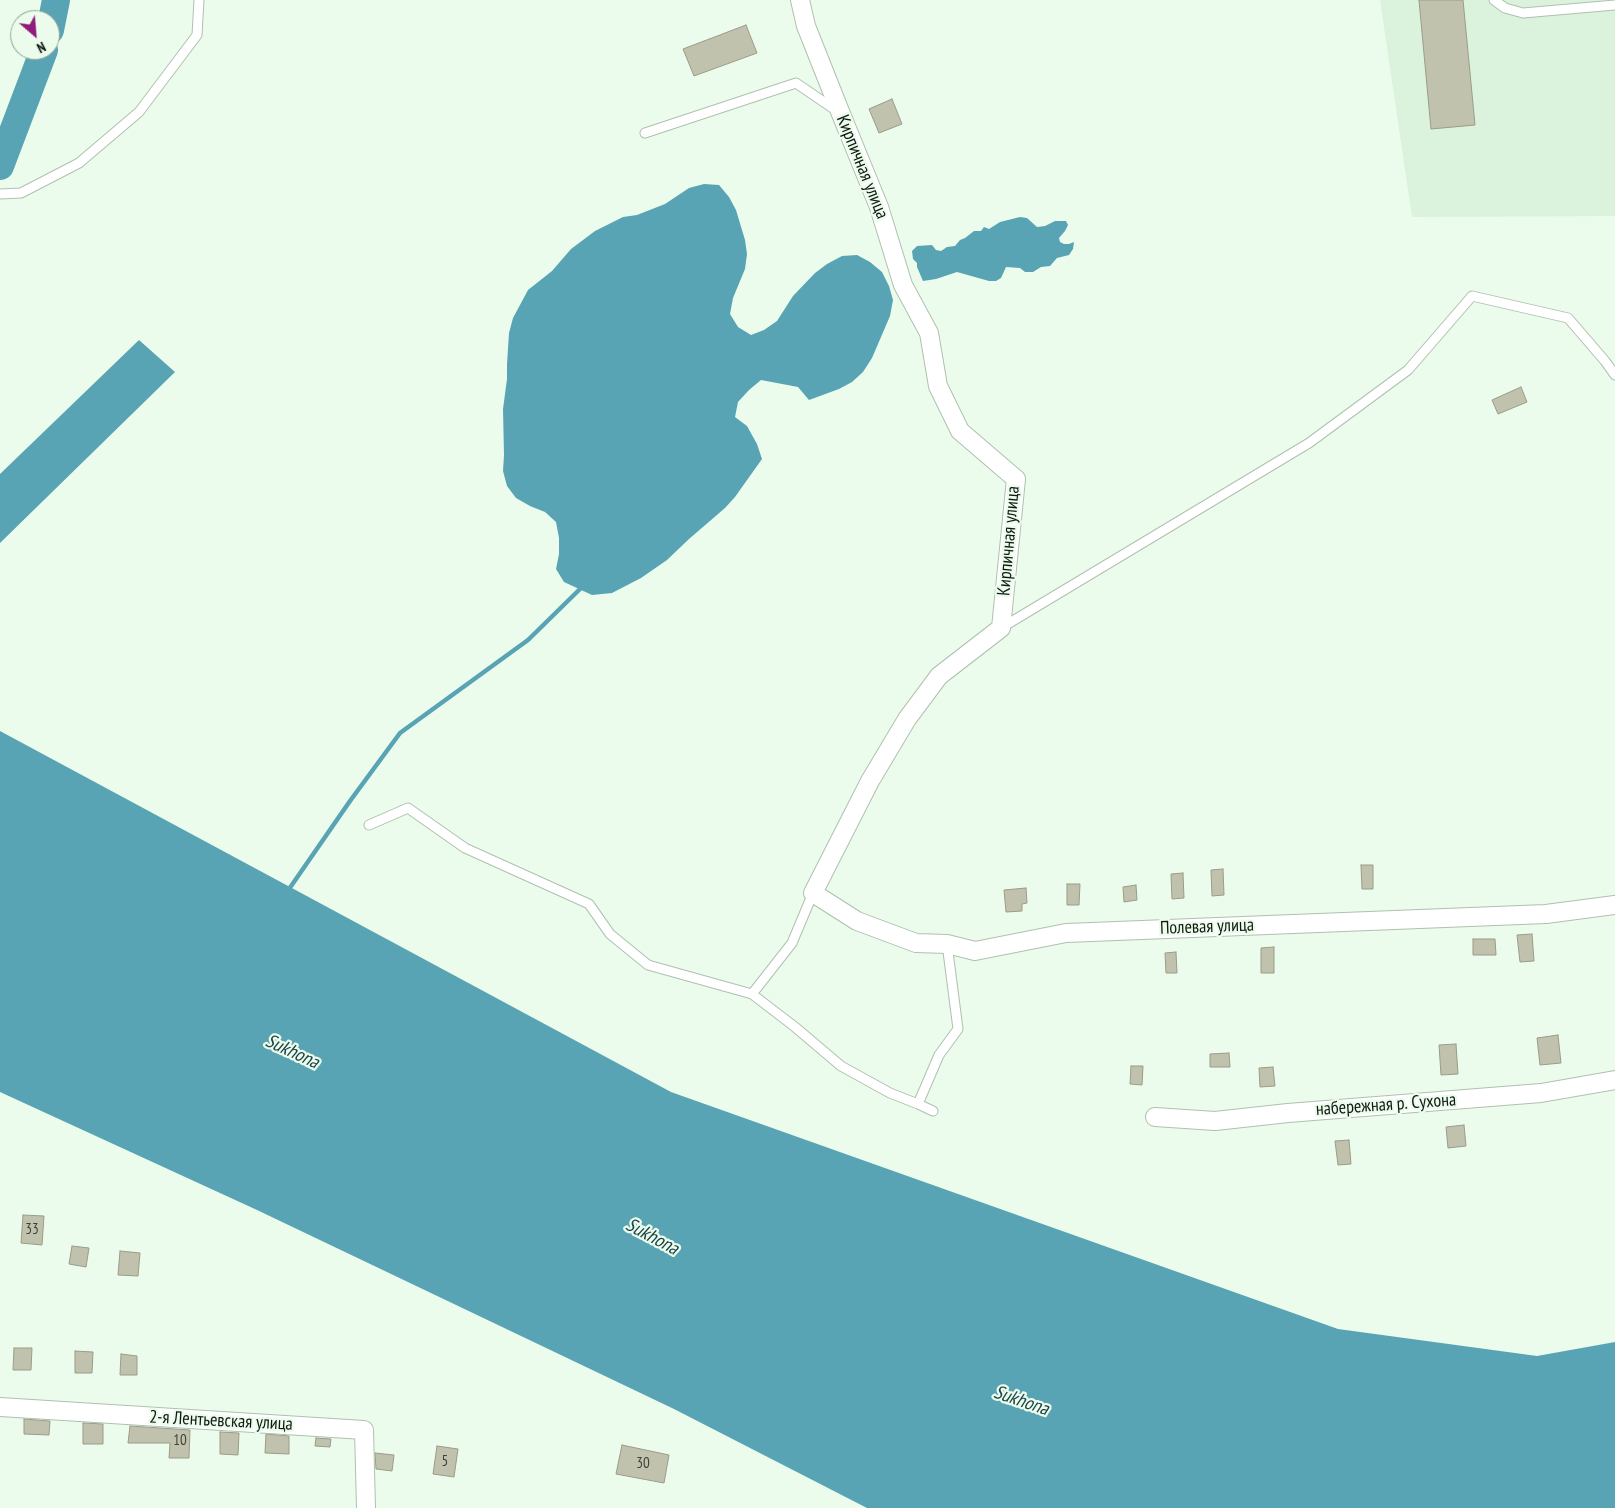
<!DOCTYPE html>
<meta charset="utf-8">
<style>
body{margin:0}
#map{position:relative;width:1615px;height:1508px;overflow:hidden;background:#ebfcec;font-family:"PT Sans Narrow",sans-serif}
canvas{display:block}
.north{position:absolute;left:10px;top:10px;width:50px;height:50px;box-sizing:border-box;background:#ebfcec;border:1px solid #94a094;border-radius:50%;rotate:153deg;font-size:14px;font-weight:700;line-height:20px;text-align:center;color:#111711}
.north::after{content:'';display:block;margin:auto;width:18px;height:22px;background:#921c7b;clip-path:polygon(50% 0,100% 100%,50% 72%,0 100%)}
</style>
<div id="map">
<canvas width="1615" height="1508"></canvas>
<div class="north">N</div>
</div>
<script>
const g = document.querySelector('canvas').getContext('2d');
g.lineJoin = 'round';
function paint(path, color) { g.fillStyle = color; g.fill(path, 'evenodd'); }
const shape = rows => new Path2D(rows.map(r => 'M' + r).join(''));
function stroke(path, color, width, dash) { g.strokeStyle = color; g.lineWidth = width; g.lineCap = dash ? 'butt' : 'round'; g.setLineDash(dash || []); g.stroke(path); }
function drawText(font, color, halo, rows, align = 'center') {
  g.font = font + ' "PT Sans Narrow",sans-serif'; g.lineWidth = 4.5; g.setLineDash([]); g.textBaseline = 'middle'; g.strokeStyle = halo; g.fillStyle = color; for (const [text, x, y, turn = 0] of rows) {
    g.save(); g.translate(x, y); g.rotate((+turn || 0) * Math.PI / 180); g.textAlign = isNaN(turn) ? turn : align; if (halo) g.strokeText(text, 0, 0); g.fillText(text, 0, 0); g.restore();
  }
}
const built = shape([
 [1380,0,1615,0,1615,216,1412,217]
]);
const water = shape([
 [704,184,719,185,729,197,736,210,745,240,747,254,745,269,733,298,730,314,738,327,751,335,764,330,777,321,793,296,815,273,827,264,842,256,857,255,870,262,882,272,889,286,893,300,890,316,872,358,863,372,852,382,839,389,809,400,798,387,761,380,749,390,738,402,735,417,747,426,757,444,762,459,735,497,725,508,689,539,667,560,641,578,612,593,592,595,564,582,556,569,559,554,559,538,556,522,545,512,530,506,516,498,507,486,503,471,504,455,503,409,507,379,507,364,509,333,513,318,528,290,552,271,571,249,595,231,623,217,637,215,665,204,689,188],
 [1020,217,1027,218,1037,227,1045,226,1055,221,1066,221,1068,225,1065,231,1059,238,1060,242,1064,244,1069,244,1074,242,1073,249,1069,255,1057,258,1050,266,1041,267,1033,272,1025,272,1020,268,1006,267,1001,278,996,281,989,281,957,272,936,279,923,281,917,267,917,263,913,259,912,251,917,246,932,245,936,250,941,251,947,247,955,246,960,240,965,238,974,231,981,231,984,227,989,229,1000,222],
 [139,340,175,372,0,543,0,474],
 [0,731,671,1092,1338,1329,1537,1356,1615,1342,1615,1508,867,1508,674,1409,257,1210,0,1092]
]);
const stream = shape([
 [287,892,350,801,400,733,528,640,580,589]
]);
const river = shape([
 [50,30,56,0],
 [0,166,44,50]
]);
const building = shape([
 [1419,0,1463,0,1475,125,1431,129,1419,0],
 [746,25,757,53,694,76,683,49,746,25],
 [892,99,902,124,879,133,869,109,892,99],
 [1521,387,1527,402,1498,414,1492,400,1521,387],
 [1361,865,1373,865,1373,889,1362,889,1361,865],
 [1223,869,1224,895,1212,896,1211,870,1223,869],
 [1183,873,1184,898,1172,899,1171,874,1183,873],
 [1067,884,1080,884,1079,905,1067,905,1067,884],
 [1136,885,1137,900,1124,902,1123,887,1136,885],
 [1026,888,1027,903,1022,904,1022,911,1006,912,1004,890,1026,888],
 [1532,934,1534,961,1520,962,1517,935,1532,934],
 [1473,939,1495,939,1496,955,1473,955,1473,939],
 [1274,947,1274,973,1261,973,1261,948,1274,947],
 [1176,952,1177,973,1166,973,1165,953,1176,952],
 [1558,1035,1561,1063,1540,1065,1537,1038,1558,1035],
 [1456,1044,1458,1074,1441,1075,1439,1045,1456,1044],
 [1229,1053,1230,1067,1210,1067,1210,1054,1229,1053],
 [1131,1066,1143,1066,1142,1085,1130,1084,1131,1066],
 [1273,1067,1275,1086,1260,1087,1259,1068,1273,1067],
 [1464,1125,1466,1146,1448,1148,1446,1127,1464,1125],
 [1349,1140,1351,1164,1338,1165,1335,1141,1349,1140],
 [23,1215,44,1216,42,1245,21,1243,23,1215],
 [72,1246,89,1248,86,1267,69,1264,72,1246],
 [120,1251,140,1253,138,1276,118,1275,120,1251],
 [14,1348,32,1348,31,1370,13,1370,14,1348],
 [75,1351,93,1352,92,1373,75,1373,75,1351],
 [121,1354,137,1356,137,1375,120,1375,121,1354],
 [24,1419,50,1421,49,1435,24,1434,24,1419],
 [83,1423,103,1424,103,1444,83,1444,83,1423],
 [130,1426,190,1430,189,1458,169,1458,170,1443,128,1443,130,1426],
 [220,1432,239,1433,238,1455,220,1454,220,1432],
 [266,1434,289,1436,289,1454,265,1453,266,1434],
 [316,1438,331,1439,330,1447,315,1446,316,1438],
 [622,1445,669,1455,664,1483,616,1474,622,1445],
 [437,1446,458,1449,454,1477,433,1474,437,1446],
 [375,1453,394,1455,392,1471,376,1469,375,1453]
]);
const service = shape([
 [1494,0,1505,8,1523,13,1615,5],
 [645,133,796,83,837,111],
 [0,194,21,193,79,163,139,112,197,35,199,0],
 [1001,628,1309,443,1408,370,1472,296,1568,318,1605,361,1615,375],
 [369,825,408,808,465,848,589,904,610,934,648,965,752,994,792,943,813,893],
 [752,994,795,1027,841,1066,890,1093,918,1104,933,1111],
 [918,1104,939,1055,958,1029,947,944]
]);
const minor = shape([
 [800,0,806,26,841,114,879,207,903,285,929,333,938,386,960,431,1016,479,1001,628,939,676,907,719,870,781,813,893,857,921,916,943,947,944,975,951,1066,933,1546,914,1615,905],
 [1155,1117,1215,1121,1288,1113,1541,1093,1615,1080],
 [0,1407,364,1430,366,1508]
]);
const numberNames = [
 ["33",32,1230],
 ["10",180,1441],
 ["5",445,1462],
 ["30",643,1464]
];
const streetNames = [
 ["Кирпичная улица",862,167,68],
 ["Кирпичная улица",1009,541,-85],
 ["Полевая улица",1207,927,-2],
 ["набережная р. Сухона",1386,1105,-4],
 ["2-я Лентьевская улица",221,1421,3]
];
const waterNames = [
 ["Sukhona",292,1052,25],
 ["Sukhona",652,1237,28],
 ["Sukhona",1021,1401,19]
];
paint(built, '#dbf2dc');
paint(water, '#58a4b4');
stroke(stream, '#58a4b4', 4.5);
stroke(river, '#58a4b4', 28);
paint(building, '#c0c2ae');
stroke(building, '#9a9c88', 1);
stroke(service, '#b0c0b0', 11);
stroke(minor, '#b0c0b0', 20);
stroke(service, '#fff', 9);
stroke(minor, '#fff', 18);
drawText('15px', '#3d4238', null, numberNames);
drawText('18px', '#111711', '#ebfcec', streetNames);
drawText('italic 19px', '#1d4249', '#ebfcec', waterNames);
</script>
